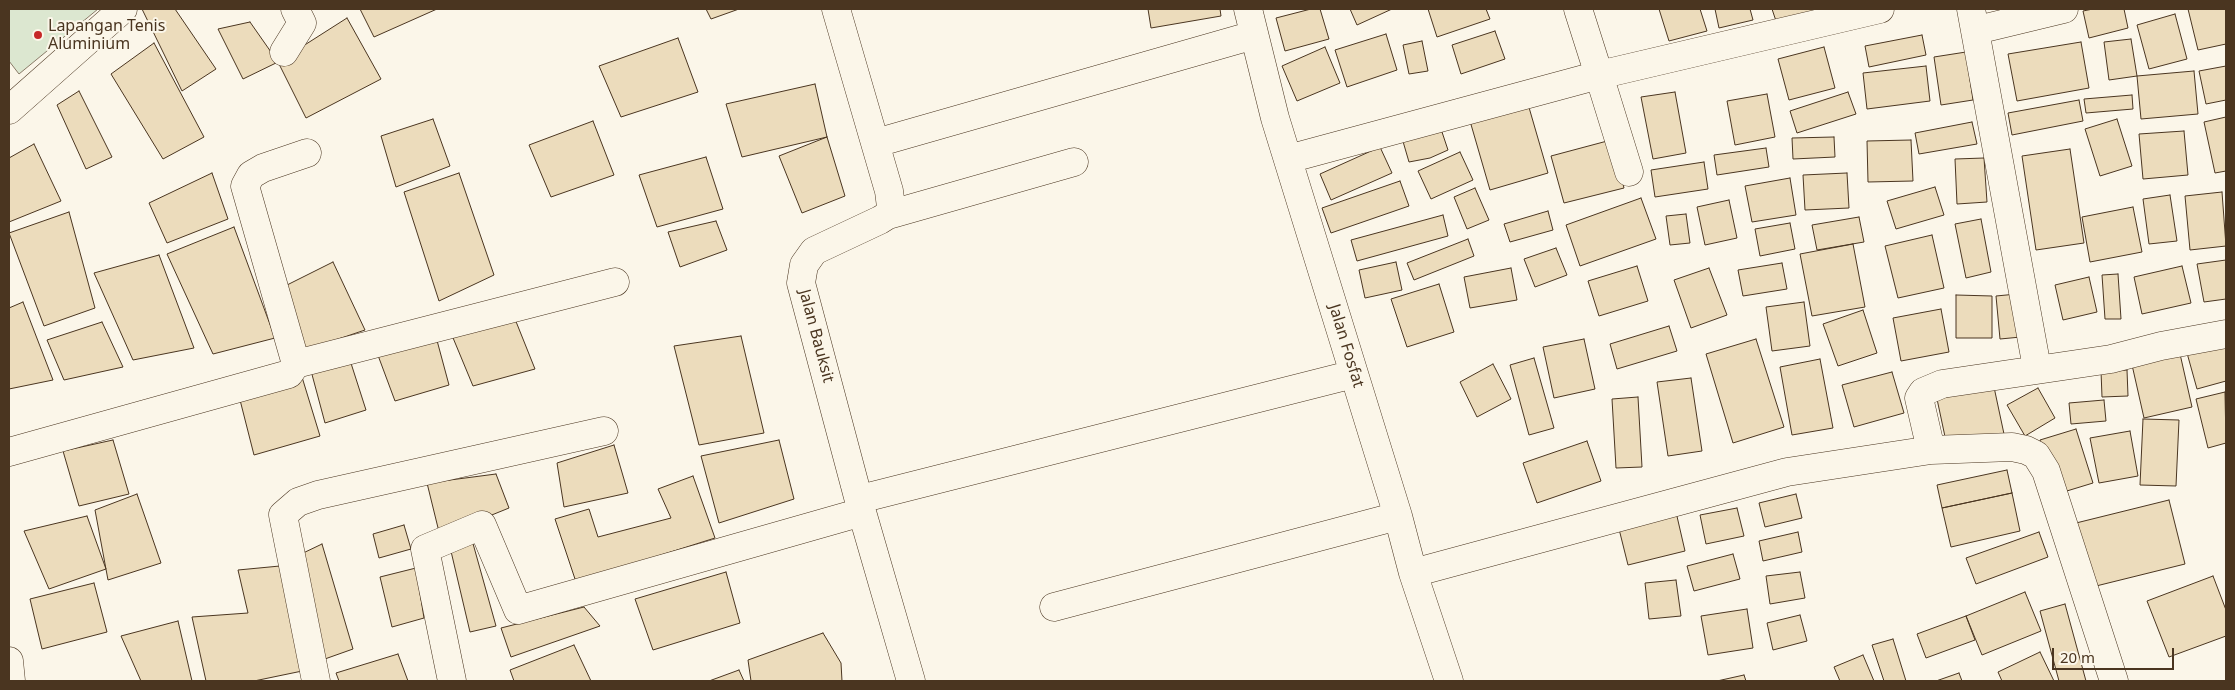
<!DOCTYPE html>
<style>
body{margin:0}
#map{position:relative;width:2235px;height:690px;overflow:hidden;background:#fbf6e9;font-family:"Noto Sans",sans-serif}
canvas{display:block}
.frame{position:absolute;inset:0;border:10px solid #4a3520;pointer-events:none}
.scale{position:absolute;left:2052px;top:648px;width:122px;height:22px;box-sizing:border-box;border:2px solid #4a3520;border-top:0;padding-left:6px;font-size:15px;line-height:18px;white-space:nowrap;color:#4a3520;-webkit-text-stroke:4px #fbf6e9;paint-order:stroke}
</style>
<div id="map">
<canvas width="2235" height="690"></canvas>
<div class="frame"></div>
<div class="scale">20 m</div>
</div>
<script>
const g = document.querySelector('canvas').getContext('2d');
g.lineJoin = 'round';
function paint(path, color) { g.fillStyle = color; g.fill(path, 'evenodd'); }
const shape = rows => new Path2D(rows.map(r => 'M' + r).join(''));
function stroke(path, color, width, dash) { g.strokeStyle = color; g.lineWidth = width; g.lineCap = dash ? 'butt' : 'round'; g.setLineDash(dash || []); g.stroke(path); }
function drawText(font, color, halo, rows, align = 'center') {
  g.font = font + ' "Noto Sans",sans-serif'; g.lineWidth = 4; g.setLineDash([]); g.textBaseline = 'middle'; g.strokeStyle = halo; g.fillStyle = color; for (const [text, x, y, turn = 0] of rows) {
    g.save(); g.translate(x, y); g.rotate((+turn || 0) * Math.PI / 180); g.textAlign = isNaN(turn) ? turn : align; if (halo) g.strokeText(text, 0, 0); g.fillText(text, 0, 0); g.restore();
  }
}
const green = shape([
 [9,9,98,9,19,74,9,61,9,9]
]);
const building = shape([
 [142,9,175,9,216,69,182,91,142,9],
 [360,9,437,9,374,37,360,9],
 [706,9,739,9,711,19,706,9],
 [1148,9,1220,9,1221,16,1151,28,1148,9],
 [1311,9,1320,9,1329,39,1285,51,1276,18,1311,9],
 [1350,9,1392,9,1357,25,1350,9],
 [1428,9,1486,9,1490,19,1437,37,1428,9],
 [1659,9,1700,9,1707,31,1669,41,1659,9],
 [1715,9,1750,9,1753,20,1719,28,1715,9],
 [1772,9,1820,9,1777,24,1772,9],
 [2093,9,2124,9,2128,28,2089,38,2083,11,2093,9],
 [2188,9,2226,9,2226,44,2198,50,2188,9],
 [2175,14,2187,59,2149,69,2137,25,2175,14],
 [347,18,381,79,306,118,278,62,347,18],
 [250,22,278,62,243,79,218,29,250,22],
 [1495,31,1505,59,1461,74,1452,45,1495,31],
 [1386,34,1397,70,1347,87,1335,50,1386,34],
 [1922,35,1926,55,1869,67,1865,46,1922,35],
 [678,38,698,92,621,117,599,66,678,38],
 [2131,39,2137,76,2109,80,2104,42,2131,39],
 [1422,41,1428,71,1409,74,1403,45,1422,41],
 [2081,42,2089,88,2017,101,2008,54,2081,42],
 [154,43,204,137,163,159,111,74,154,43],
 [1325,47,1340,83,1297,101,1282,66,1325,47],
 [1824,47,1835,88,1789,100,1778,59,1824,47],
 [1966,52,1973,100,1941,105,1934,57,1966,52],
 [1926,66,1930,101,1867,109,1863,73,1926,66],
 [2226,66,2226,100,2206,104,2199,71,2226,66],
 [2194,71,2198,114,2141,119,2137,76,2194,71],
 [815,84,827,137,742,157,726,104,815,84],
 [79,91,112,157,86,169,57,105,79,91],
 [1675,92,1686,153,1653,159,1641,97,1675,92],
 [1848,92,1856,114,1797,133,1790,111,1848,92],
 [1767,94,1775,137,1735,145,1727,101,1767,94],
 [2132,95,2133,109,2086,113,2084,99,2132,95],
 [2079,100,2083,121,2012,135,2008,113,2079,100],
 [1528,104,1548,173,1490,190,1470,121,1528,104],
 [2226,117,2226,171,2215,173,2204,122,2226,117],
 [433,119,450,166,396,187,381,136,433,119],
 [2117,119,2132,166,2100,176,2085,129,2117,119],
 [593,121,614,175,551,197,529,145,593,121],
 [1972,122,1977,144,1919,154,1915,133,1972,122],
 [1440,126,1448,150,1430,158,1409,162,1402,138,1440,126],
 [2184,131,2188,175,2143,179,2139,134,2184,131],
 [827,137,845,196,802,213,779,156,827,137],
 [1834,137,1835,157,1793,159,1792,138,1834,137],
 [1611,140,1624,188,1564,203,1551,156,1611,140],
 [1911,140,1913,181,1868,182,1867,141,1911,140],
 [34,144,61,201,9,222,9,158,34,144],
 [1380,147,1392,173,1331,200,1320,174,1380,147],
 [1766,148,1769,167,1717,175,1714,155,1766,148],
 [2070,149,2084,243,2036,250,2022,156,2070,149],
 [1460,152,1473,180,1431,199,1418,171,1460,152],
 [706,157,723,209,657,227,639,175,706,157],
 [1984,158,1987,202,1957,204,1955,159,1984,158],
 [1704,162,1708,189,1655,197,1651,170,1704,162],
 [212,173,228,219,167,243,149,203,212,173],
 [459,173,494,275,439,301,404,192,459,173],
 [1847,173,1849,208,1805,210,1803,175,1847,173],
 [1790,178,1796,215,1752,222,1745,186,1790,178],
 [1400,181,1409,206,1331,233,1322,208,1400,181],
 [1935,187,1944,215,1896,229,1887,201,1935,187],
 [1475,188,1489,220,1467,229,1454,197,1475,188],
 [2222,192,2226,246,2190,250,2185,196,2222,192],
 [2170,195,2177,241,2149,244,2143,199,2170,195],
 [1641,198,1656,239,1580,266,1566,225,1641,198],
 [1729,200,1737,238,1705,245,1697,207,1729,200],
 [2133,207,2142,252,2090,262,2082,217,2133,207],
 [1548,211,1553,230,1510,242,1504,224,1548,211],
 [69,212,95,308,44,326,9,233,69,212],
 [1686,214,1690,243,1670,245,1666,216,1686,214],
 [1443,215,1448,236,1357,261,1351,240,1443,215],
 [1859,217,1864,242,1817,250,1812,225,1859,217],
 [1981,219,1991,272,1966,278,1955,224,1981,219],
 [716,221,727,250,680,267,668,232,716,221],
 [1790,223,1795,249,1760,256,1755,229,1790,223],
 [234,227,275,338,213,354,167,254,234,227],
 [1932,235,1944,288,1898,298,1885,246,1932,235],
 [1468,239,1474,256,1414,280,1407,263,1468,239],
 [1853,244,1865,307,1812,316,1800,254,1853,244],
 [1556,248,1567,275,1535,287,1524,259,1556,248],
 [159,255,194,348,133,360,94,273,159,255],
 [2226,260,2226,299,2204,302,2197,264,2226,260],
 [333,262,365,330,306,350,283,287,333,262],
 [1396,262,1402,290,1365,298,1359,270,1396,262],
 [1782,263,1787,289,1743,296,1738,270,1782,263],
 [1637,266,1648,301,1599,316,1588,281,1637,266],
 [2182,266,2191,303,2142,314,2134,277,2182,266],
 [1511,268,1517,300,1470,308,1464,277,1511,268],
 [1709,268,1727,315,1691,328,1674,280,1709,268],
 [2118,274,2121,319,2105,319,2102,275,2118,274],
 [2089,277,2097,312,2063,320,2055,285,2089,277],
 [1439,284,1454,332,1407,347,1391,299,1439,284],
 [2017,294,2021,337,2000,339,1996,296,2017,294],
 [1956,295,1992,296,1992,338,1956,338,1956,295],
 [23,302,53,380,9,389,9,308,23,302],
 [1804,302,1810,346,1772,351,1766,307,1804,302],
 [1941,309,1949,352,1901,361,1893,318,1941,309],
 [1863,310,1877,353,1838,366,1823,324,1863,310],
 [513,314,535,369,473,386,451,333,513,314],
 [102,322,123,367,64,380,47,340,102,322],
 [1669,326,1677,351,1617,369,1610,344,1669,326],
 [435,333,449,385,395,401,376,350,435,333],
 [741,336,764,433,699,445,674,346,741,336],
 [1584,339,1595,389,1554,398,1543,347,1584,339],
 [1756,339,1784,427,1733,443,1706,354,1756,339],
 [2226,342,2226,381,2197,389,2187,353,2226,342],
 [2178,345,2192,407,2144,418,2130,356,2178,345],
 [349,357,366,410,325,423,310,367,349,357],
 [1534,358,1554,428,1529,435,1510,365,1534,358],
 [1820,359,1833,428,1792,435,1780,367,1820,359],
 [1493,364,1511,399,1477,417,1460,382,1493,364],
 [2127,370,2128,396,2102,397,2101,371,2127,370],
 [1892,372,1904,413,1854,427,1842,385,1892,372],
 [302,377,320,436,254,455,239,396,302,377],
 [1691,378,1702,451,1668,456,1657,382,1691,378],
 [1994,387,2004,434,1947,446,1937,399,1994,387],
 [2038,388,2055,418,2025,436,2007,405,2038,388],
 [2225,392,2226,443,2208,448,2196,399,2225,392],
 [1638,397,1642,467,1616,468,1612,399,1638,397],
 [2104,400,2106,421,2071,424,2069,403,2104,400],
 [2143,419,2179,420,2176,486,2140,485,2143,419],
 [2076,429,2093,483,2057,494,2040,440,2076,429],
 [2130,431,2138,476,2099,483,2090,438,2130,431],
 [113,440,129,494,79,506,63,451,113,440],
 [779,440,794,499,719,523,701,456,779,440],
 [1587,441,1601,481,1537,503,1523,463,1587,441],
 [614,445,628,493,564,507,557,463,614,445],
 [2007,470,2012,493,1942,508,1937,485,2007,470],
 [496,474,509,508,440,536,427,483,496,474],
 [693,476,715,538,576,582,555,519,589,509,598,537,671,518,658,489,693,476],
 [2012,493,2020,531,1951,547,1942,508,2012,493],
 [137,494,161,563,108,580,95,510,137,494],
 [1796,494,1802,518,1765,527,1759,503,1796,494],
 [2169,500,2185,564,2088,588,2072,524,2169,500],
 [1737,508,1744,536,1706,544,1700,515,1737,508],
 [1676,512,1685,551,1628,565,1618,525,1676,512],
 [87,516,106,569,49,589,24,531,87,516],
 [404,525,411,549,379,558,373,534,404,525],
 [1798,532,1802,552,1763,561,1759,541,1798,532],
 [2039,532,2048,557,1976,584,1966,558,2039,532],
 [472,540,496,626,470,632,450,547,472,540],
 [322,544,353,649,322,660,299,555,322,544],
 [1733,554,1740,579,1694,591,1687,566,1733,554],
 [280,566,307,670,254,681,206,681,192,617,248,613,238,570,280,566],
 [416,568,424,618,392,627,380,577,416,568],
 [726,572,740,623,653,650,635,599,726,572],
 [1800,572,1805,598,1770,604,1766,576,1800,572],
 [2213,576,2226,610,2226,636,2169,657,2147,601,2213,576],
 [1676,580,1681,616,1649,619,1645,583,1676,580],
 [94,583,107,632,42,649,30,599,94,583],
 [2025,592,2041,631,1982,655,1966,616,2025,592],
 [2065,604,2086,681,2059,681,2040,611,2065,604],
 [584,607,600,626,511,657,501,628,584,607],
 [1747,609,1753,648,1708,655,1701,616,1747,609],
 [1800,615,1807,641,1773,650,1767,623,1800,615],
 [1966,616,1975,640,1926,658,1917,634,1966,616],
 [178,621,192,681,141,681,121,636,178,621],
 [823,633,841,663,842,681,751,681,748,660,823,633],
 [1893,639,1906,681,1884,681,1872,645,1893,639],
 [574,645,591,681,514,681,510,670,574,645],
 [2040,652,2054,681,2002,681,1998,672,2040,652],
 [398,654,408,681,339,681,336,673,398,654],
 [1863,655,1874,681,1840,681,1834,667,1863,655],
 [739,670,744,681,709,681,739,670],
 [1959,673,1962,681,1936,681,1959,673],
 [1744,675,1746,681,1717,681,1744,675]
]);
const minor = shape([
 [836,9,889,191,891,207,888,215,880,220,814,251,804,265,801,283,862,512,911,681],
 [1248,9,1275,118,1398,516,1413,573,1449,681],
 [1971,9,2037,368],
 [1977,30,2064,9],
 [284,52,302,23,295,9],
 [9,110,123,9],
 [876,143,1254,35],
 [1288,159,1599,75,1578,9],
 [1629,172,1599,75,1880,9],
 [888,215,1074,162],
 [296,364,615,282],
 [1931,450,2012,447,2026,450,2036,455,2046,471,2114,681],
 [9,452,289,374,296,364,245,186,251,175,263,168,307,153],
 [860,499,1354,374],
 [1413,573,1787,472,1931,450,1919,398,1923,392,1942,384,2111,359,2161,346,2226,334],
 [1054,607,1398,516],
 [9,661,11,681],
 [316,681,283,515,298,502,318,495,604,431],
 [452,681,425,549,482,525,518,610,862,512]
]);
const markers = [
 [38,35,5,"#c62828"]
];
const poiNames = [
 ["Lapangan Tenis",48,26],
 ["Aluminium",48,44]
];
const streetNames = [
 ["Jalan Bauksit",816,336,75],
 ["Jalan Fosfat",1346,346,73]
];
paint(green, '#dce7d0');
stroke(green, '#887966', 1);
paint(building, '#ecdcbc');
stroke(building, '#4a3520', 1);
stroke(minor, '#4a3520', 29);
stroke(minor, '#fbf6e9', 28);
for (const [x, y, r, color] of markers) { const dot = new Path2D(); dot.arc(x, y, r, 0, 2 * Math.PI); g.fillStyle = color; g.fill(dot); stroke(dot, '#fbf6e9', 2); }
drawText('16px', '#4a3520', '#fbf6e9', poiNames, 'left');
drawText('16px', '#4a3520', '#fbf6e9', streetNames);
</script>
